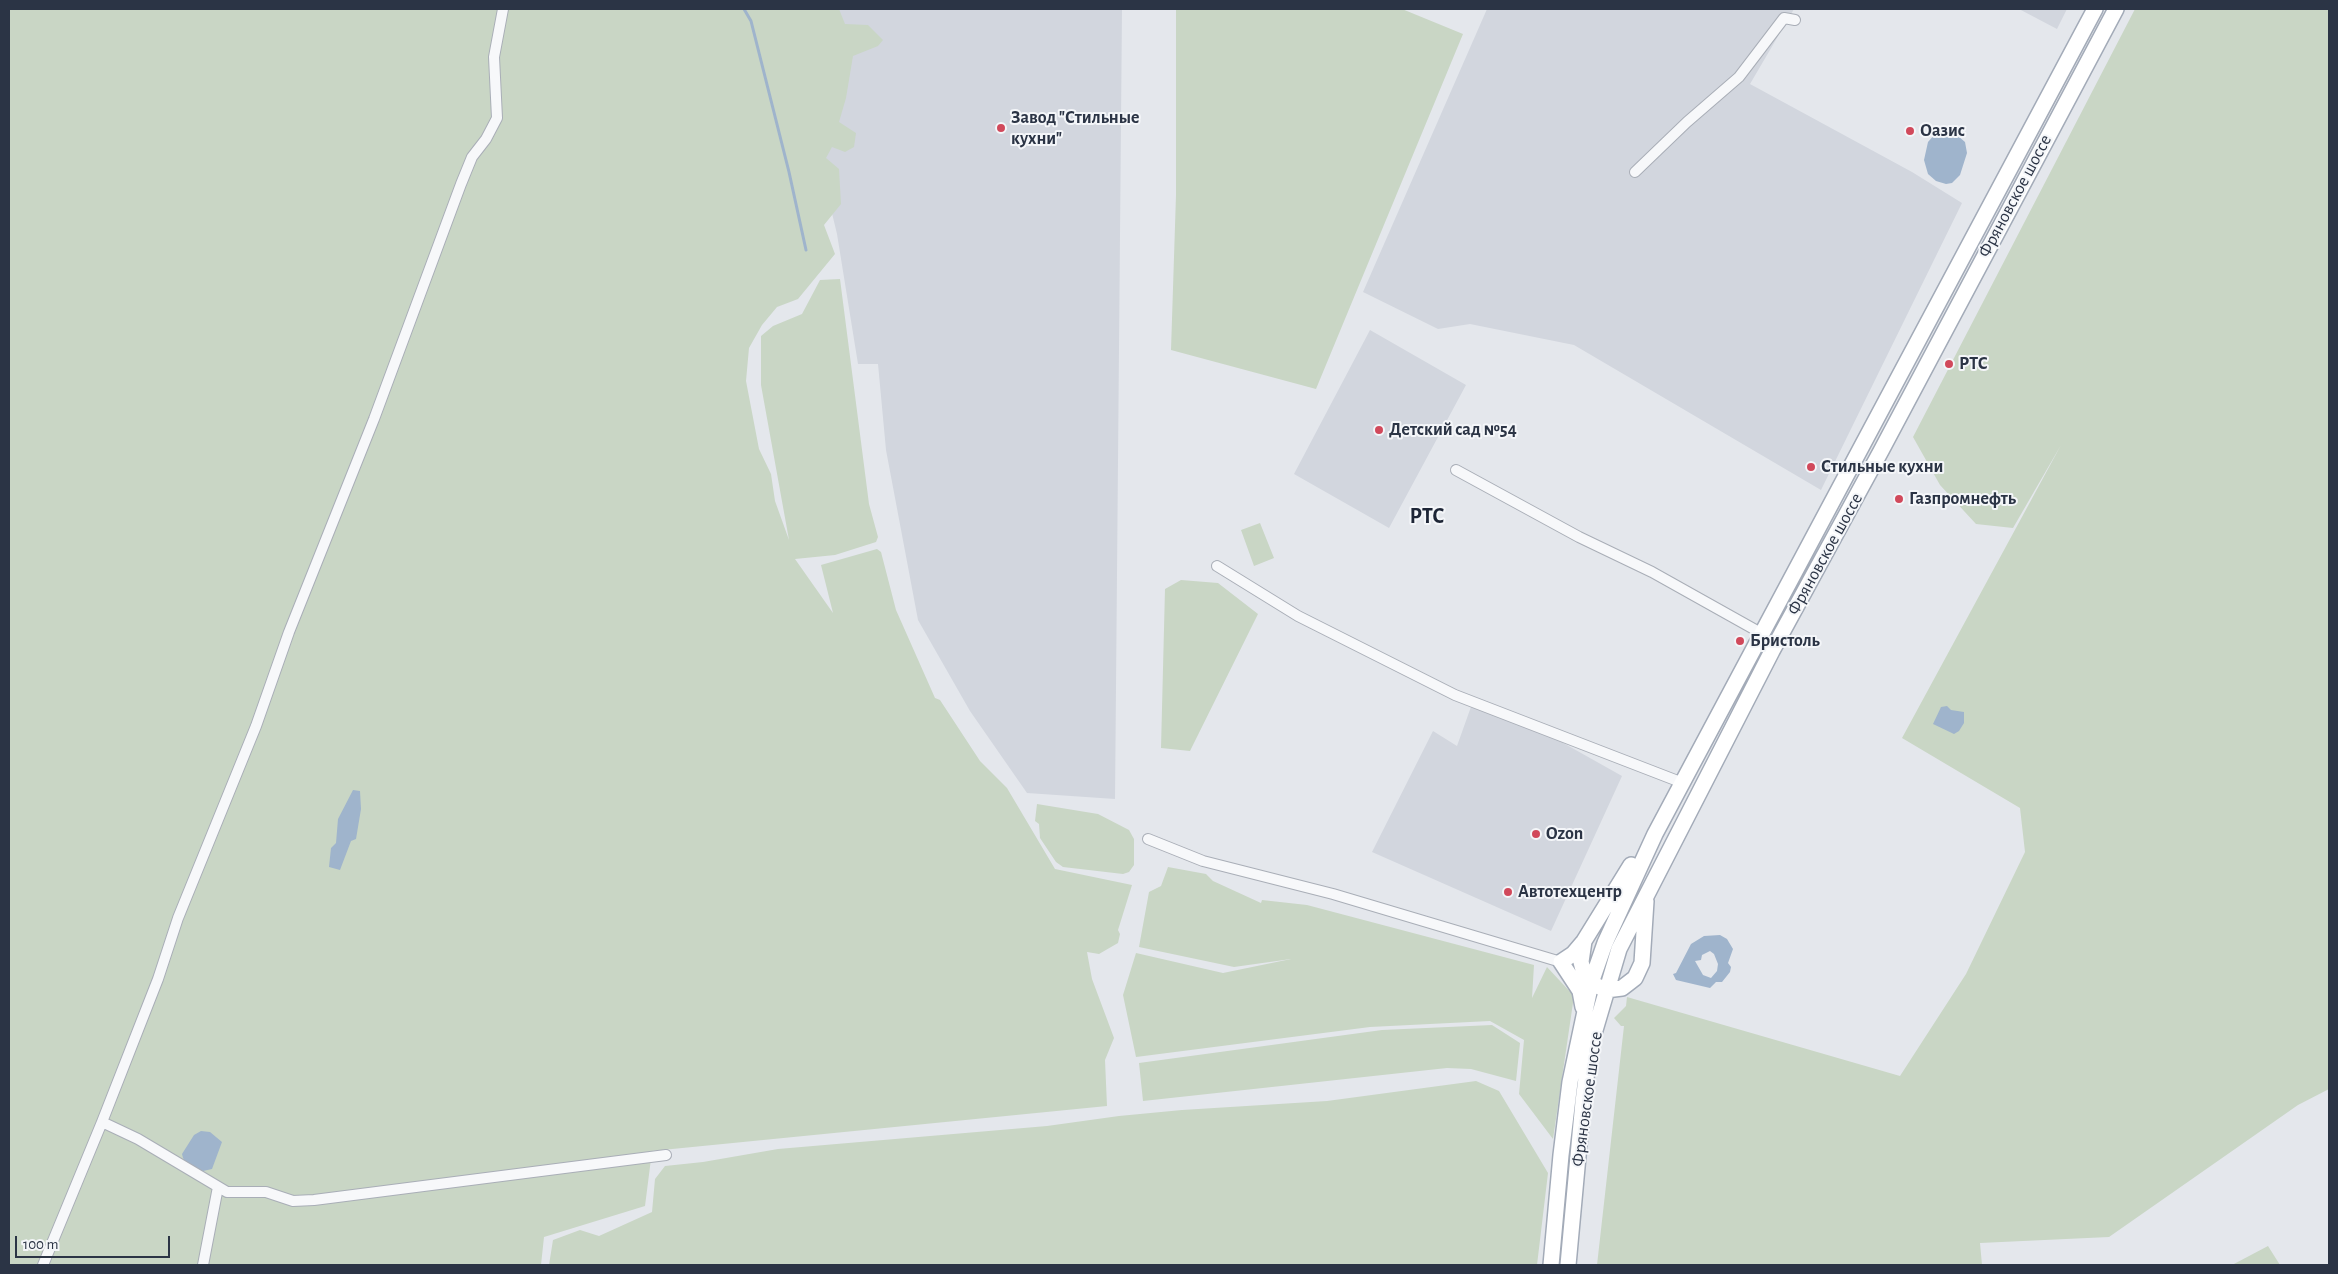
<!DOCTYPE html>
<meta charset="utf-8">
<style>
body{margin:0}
#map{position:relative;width:2338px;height:1274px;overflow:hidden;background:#e4e7ec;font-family:"Alegreya Sans",sans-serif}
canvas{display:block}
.frame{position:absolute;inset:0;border:10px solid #2b3445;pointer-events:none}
.scale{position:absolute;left:15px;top:1236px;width:155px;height:22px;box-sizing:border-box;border:2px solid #2b3445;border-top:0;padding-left:6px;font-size:15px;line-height:18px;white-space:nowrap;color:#2b3445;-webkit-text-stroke:4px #f4f6f9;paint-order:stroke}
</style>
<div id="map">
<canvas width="2338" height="1274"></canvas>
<div class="frame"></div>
<div class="scale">100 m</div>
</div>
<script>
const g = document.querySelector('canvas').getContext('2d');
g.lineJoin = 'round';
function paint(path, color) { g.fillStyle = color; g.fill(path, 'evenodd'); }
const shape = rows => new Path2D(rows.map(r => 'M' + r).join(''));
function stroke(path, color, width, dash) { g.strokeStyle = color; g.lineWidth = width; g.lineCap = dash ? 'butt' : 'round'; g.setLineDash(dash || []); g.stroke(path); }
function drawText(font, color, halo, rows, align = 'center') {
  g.font = font + ' "Alegreya Sans",sans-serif'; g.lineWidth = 4; g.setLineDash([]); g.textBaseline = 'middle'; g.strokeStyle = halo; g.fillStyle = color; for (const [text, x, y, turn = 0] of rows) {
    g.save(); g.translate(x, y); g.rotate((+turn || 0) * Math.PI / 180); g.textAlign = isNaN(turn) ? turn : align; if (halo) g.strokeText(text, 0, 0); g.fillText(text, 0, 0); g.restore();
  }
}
const built = shape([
 [783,9,1122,9,1115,799,1027,793,970,711,918,620,886,450,878,364,858,364,837,234],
 [1487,9,1794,9,1750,84,1912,172,1962,203,1821,490,1574,345,1470,324,1438,329,1363,292],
 [2019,9,2067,9,2057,29],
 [1370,330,1466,385,1389,528,1294,474],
 [1472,704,1508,712,1622,776,1551,931,1372,852,1433,731,1457,746]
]);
const green = shape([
 [9,9,839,9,845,24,868,25,883,40,878,46,853,56,846,98,839,122,856,133,854,147,845,152,832,147,826,158,839,169,841,204,824,225,835,254,798,299,777,307,762,325,749,348,746,381,759,449,771,474,775,501,789,540,761,385,761,336,773,326,802,314,820,280,840,279,869,504,878,537,876,542,835,555,795,559,833,613,821,565,877,549,881,552,896,610,935,698,940,700,980,761,1007,788,1055,869,1132,885,1118,930,1120,934,1118,943,1099,954,1087,952,1092,979,1114,1038,1105,1060,1107,1106,652,1151,645,1206,544,1237,541,1265,9,1265],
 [1176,9,1402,9,1463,34,1316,389,1171,350,1176,195],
 [2135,9,2329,9,2329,1089,2298,1105,2109,1237,1980,1243,1982,1265,1597,1265,1624,1026,1621,1026,1614,1018,1626,1006,1627,997,1900,1076,1966,974,2025,852,2020,808,1902,738,2061,445,2013,528,1976,524,1940,485,1913,437],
 [1260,523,1274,558,1254,566,1241,530],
 [1181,580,1218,583,1258,614,1190,751,1161,748,1165,589],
 [1037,804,1098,814,1129,830,1134,839,1134,865,1129,872,1123,874,1063,867,1056,862,1040,838,1039,824,1035,821],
 [1168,867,1206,874,1213,881,1261,903,1262,900,1307,905,1534,965,1532,998,1547,967,1574,996,1553,1139,1519,1094,1524,1040,1490,1021,1370,1027,1136,1057,1123,995,1136,953,1223,973,1291,959,1234,967,1139,947,1149,892,1161,886],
 [1492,1025,1520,1043,1516,1081,1471,1069,1447,1068,1143,1101,1139,1063,1382,1030],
 [1476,1081,1499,1091,1548,1173,1537,1265,549,1265,553,1240,580,1230,599,1236,652,1212,655,1179,665,1166,703,1162,778,1149,1047,1126,1119,1116,1182,1110,1327,1101],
 [2268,1246,2280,1265,2232,1265]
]);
const water = shape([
 [1945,132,1958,136,1965,142,1967,153,1960,175,1952,183,1946,184,1936,181,1928,174,1924,160,1928,142,1935,134],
 [1947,706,1951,710,1964,712,1964,723,1959,731,1954,734,1933,724,1941,707],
 [353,790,360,791,361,809,356,839,351,841,340,870,329,867,331,848,336,843,338,819],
 [1720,935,1727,939,1733,949,1728,963,1731,967,1730,972,1722,982,1716,982,1710,988,1676,980,1673,974,1676,973,1691,944,1704,936],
 [1710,951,1714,954,1718,964,1717,971,1711,978,1703,975,1695,961,1701,960,1702,955],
 [201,1131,210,1132,222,1142,212,1169,203,1171,186,1163,183,1158,182,1154,194,1135]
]);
const stream = shape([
 [744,9,751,21,789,172,806,250]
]);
const minor = shape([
 [1635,172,1687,122,1739,77,1784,18,1795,20],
 [1456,470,1579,537,1652,572,1761,633],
 [1217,566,1298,616,1455,695,1683,783],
 [1148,839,1203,861,1333,894,1561,962],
 [102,1122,138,1139,227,1192,266,1192,293,1201,314,1200,666,1155],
 [43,1265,102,1122,158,979,178,918,256,726,289,632,374,419,461,184,472,157,486,139,497,118,494,57,503,9],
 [203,1265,218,1187]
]);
const primary = shape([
 [1584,941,1581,962,1584,973,1591,983,1606,990,1622,988,1635,978,1642,963,1646,901],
 [1561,962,1573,954,1584,941,1631,865],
 [1561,962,1580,991,1583,1007],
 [1551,1265,1561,1155,1570,1082,1591,983,1605,943,1655,834,2095,9],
 [1568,1265,1583,1102,1590,1047,1619,949,1772,651,1881,451,2116,9]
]);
const markers = [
 [1001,128,5,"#d1495b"],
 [1910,131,5,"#d1495b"],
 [1949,364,5,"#d1495b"],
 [1379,430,5,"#d1495b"],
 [1811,467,5,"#d1495b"],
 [1899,499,5,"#d1495b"],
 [1740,641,5,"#d1495b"],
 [1536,834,5,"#d1495b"],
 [1508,892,5,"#d1495b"]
];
const poiNames = [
 ["Завод \"Стильные",1011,118],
 ["кухни\"",1011,139],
 ["Оазис",1920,131],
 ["РТС",1959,364],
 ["Детский сад №54",1389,430],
 ["Стильные кухни",1821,467],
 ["Газпромнефть",1909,499],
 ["Бристоль",1750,641],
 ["Ozon",1546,834],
 ["Автотехцентр",1518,892]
];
const streetNames = [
 ["Фряновское шоссе",2015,196,-62],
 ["Фряновское шоссе",1825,554,-61],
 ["Фряновское шоссе",1587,1099,-82]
];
const districtNames = [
 ["РТС",1427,516]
];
paint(built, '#d2d6de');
paint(green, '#c9d6c5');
paint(water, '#9fb4cc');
stroke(stream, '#9fb4cc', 3);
stroke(minor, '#a9aeb7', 12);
stroke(primary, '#a3abb8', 18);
stroke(minor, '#f7f8fa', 10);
stroke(primary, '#fff', 15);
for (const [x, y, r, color] of markers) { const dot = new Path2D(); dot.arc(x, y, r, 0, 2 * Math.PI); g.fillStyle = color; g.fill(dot); stroke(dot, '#f4f6f9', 2); }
drawText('bold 18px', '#2b3445', '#f4f6f9', poiNames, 'left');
drawText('18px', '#2b3445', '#f4f6f9', streetNames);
drawText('bold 22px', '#1d2536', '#f4f6f9', districtNames);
</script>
